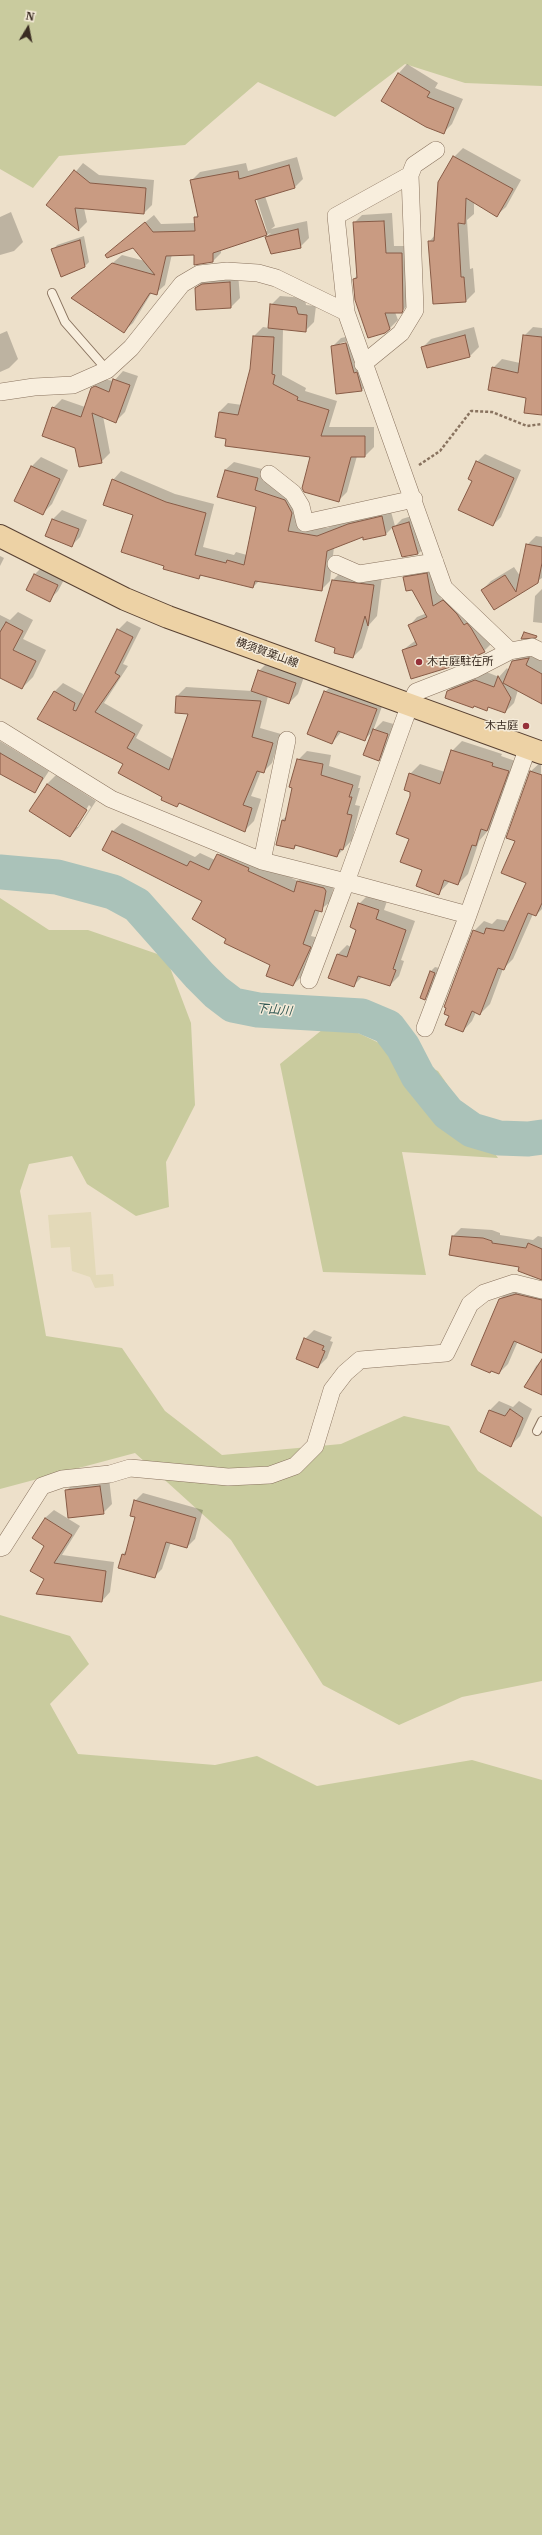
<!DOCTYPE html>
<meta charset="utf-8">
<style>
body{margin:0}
#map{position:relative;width:542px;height:2535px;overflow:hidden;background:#ede0ca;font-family:"IBM Plex Serif",serif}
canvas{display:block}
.north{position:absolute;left:8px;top:8px;width:40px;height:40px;-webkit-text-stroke:3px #f5ebd9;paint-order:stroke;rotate:10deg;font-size:11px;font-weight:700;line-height:16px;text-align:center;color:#3a2c22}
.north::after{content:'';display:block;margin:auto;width:14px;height:18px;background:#3a2c22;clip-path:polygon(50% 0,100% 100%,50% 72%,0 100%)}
</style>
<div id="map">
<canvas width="542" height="2535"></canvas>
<div class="north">N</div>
</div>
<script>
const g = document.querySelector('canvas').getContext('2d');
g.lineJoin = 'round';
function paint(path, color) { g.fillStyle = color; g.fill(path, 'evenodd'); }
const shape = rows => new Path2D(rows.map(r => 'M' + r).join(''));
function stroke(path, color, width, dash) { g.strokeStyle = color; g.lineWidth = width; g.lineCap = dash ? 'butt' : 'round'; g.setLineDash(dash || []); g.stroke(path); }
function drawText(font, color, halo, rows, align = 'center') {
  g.font = font + ' "IBM Plex Serif","Noto Sans JP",serif'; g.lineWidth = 3; g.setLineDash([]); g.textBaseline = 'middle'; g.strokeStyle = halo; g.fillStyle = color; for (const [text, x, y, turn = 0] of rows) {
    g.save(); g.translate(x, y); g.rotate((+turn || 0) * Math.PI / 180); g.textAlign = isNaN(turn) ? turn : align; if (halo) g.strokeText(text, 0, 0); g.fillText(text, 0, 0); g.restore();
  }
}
const farmland = shape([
 [91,1212,96,1275,113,1274,114,1286,95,1288,90,1277,72,1271,70,1247,51,1248,48,1215]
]);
const green = shape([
 [0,0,542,0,542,86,465,83,405,64,335,117,258,82,185,145,59,156,33,188,0,169],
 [0,898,49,930,88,930,166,957,191,1023,195,1105,166,1162,169,1207,136,1216,87,1184,72,1156,29,1164,20,1191,46,1336,122,1348,165,1411,222,1455,341,1444,404,1416,449,1426,478,1471,542,1517,542,1681,462,1697,399,1725,323,1685,231,1540,135,1453,0,1489],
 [333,1021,438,1071,498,1158,402,1152,426,1275,323,1272,280,1064],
 [0,1615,70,1636,89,1664,50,1704,78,1754,215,1765,257,1756,317,1786,472,1760,542,1780,542,2535,0,2535]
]);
const shadow = shape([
 [407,64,438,83,435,88,463,99,452,124,443,133,399,73],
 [463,148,521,180,506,207,497,215,474,202,474,214,467,220,470,269,473,268,475,292,466,301,429,242,435,235,454,157],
 [297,157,303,179,295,187,265,196,275,226,271,229,307,221,309,238,300,247,266,237,271,233,221,250,221,253,212,262,195,254,172,254,165,285,156,293,152,292,133,323,124,331,81,290,122,255,145,261,133,246,106,255,154,215,161,224,195,223,195,218,198,215,191,181,200,172,246,163,248,171],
 [255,194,267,231,264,231,253,195],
 [83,163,99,175,154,180,152,205,144,213,84,208,87,222,79,230,48,205],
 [11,212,23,242,14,251,0,255,0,217],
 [392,213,394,246,410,246,410,303,401,312,395,312,398,320,390,328,354,279,358,274,354,223,362,215],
 [84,236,89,262,84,267,53,250,57,245],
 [238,273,240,298,231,307,196,288,205,279],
 [280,296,305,298,306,305,316,306,314,322,305,331,283,329,282,375,306,388,305,391,337,401,329,427,374,427,374,447,365,456,357,456,347,492,338,501,312,456,227,438,219,412,228,403,242,405,251,370,254,336,263,327,269,328,271,305],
 [474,327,479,347,470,356,428,367,422,348,431,339],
 [533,327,542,328,542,414,527,397,493,368,502,359,520,363,524,336],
 [7,331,18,359,9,368,0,372,0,334],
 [355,335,371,381,362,390,337,393,332,347,341,338],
 [351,341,352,343,340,345,340,343],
 [123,371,138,376,125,412,116,421,103,416,110,453,101,462,76,447,53,408,62,399,85,407,92,388,102,379,114,381],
 [485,454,521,470,501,517,493,525,473,480,477,462],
 [41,457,68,470,52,504,43,513,16,501,32,466],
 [234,462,266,470,263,481,294,491,300,504,296,522,327,528,358,516,390,508,395,526,402,519,418,514,427,545,418,554,402,556,393,527,386,534,364,539,363,536,334,547,330,581,321,590,259,581,253,587,202,575,199,578,165,565,113,480,121,471,175,494,214,504,203,547,234,555,236,552,247,555,257,506,225,470],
 [62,510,87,520,80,537,71,546,46,536,53,519],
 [536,536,542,537,542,578,494,609,482,590,491,581,514,567,520,576,527,545],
 [0,556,4,558,0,566],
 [44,565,66,576,58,591,49,600,27,590,35,574],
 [435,566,441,599,451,593,492,643,484,651,403,650,416,640,410,625,417,617,427,613,404,577,412,570],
 [342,571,382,576,377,616,369,625,362,648,353,657,336,647,317,641,333,580],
 [542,589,542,623,533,622,535,596],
 [18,612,33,620,23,639,46,650,33,677,22,688,0,677,0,615,10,620],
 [127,621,141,628,123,664,128,666,104,703,143,725,136,738,173,759,189,713,177,696,186,687,252,691,259,671,268,662,305,674,298,694,289,703,268,696,260,728,281,734,272,763,263,772,261,771,251,796,261,799,254,821,245,830,180,803,177,806,163,796,124,764,54,692,63,683,83,694,82,700,118,630],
 [522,653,542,661,542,701,518,690,514,703,505,712,490,706,486,709,448,691,458,682,484,671,499,677,507,668,509,671,513,662],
 [333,684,384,701,373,731,383,721,397,725,387,751,379,760,373,731,364,740,342,731,332,743,325,692],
 [0,741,49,771,35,792,0,773],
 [462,741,502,754,501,756,518,762,497,820,479,841,468,874,458,884,450,881,439,893,423,870,410,838,410,774,420,764,445,772,452,751],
 [307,751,331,755,329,766,361,776,358,788,360,788,355,805,360,806,352,840,337,856,297,845,294,848,282,820,287,816,298,760],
 [541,762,542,909,536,915,533,914,513,959,503,969,490,1004,480,1014,476,1012,472,1021,463,1031,450,1016,474,931,484,921,492,924,497,919,510,921,527,883,517,840,531,771],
 [56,775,96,801,79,827,70,836,47,784],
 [89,805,91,807,78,827,75,827],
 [122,823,195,857,200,853,215,860,226,846,298,881,307,873,335,882,330,902,320,910,311,936,319,938,302,976,293,985,271,964,228,938,203,900,104,850,113,831],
 [368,895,387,901,384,910,415,921,401,960,404,961,399,976,390,985,363,976,354,985,338,954,347,945,351,947,357,929,359,904],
 [435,967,439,968,429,994,425,999,421,997,431,971],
 [461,1228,492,1230,500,1233,500,1235,533,1240,538,1236,542,1237,542,1267,453,1236],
 [542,1289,542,1352,518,1341,508,1364,499,1373,500,1299,509,1290],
 [314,1330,332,1337,330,1341,333,1342,327,1358,318,1367,305,1339],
 [542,1360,542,1394,525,1386,536,1366],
 [499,1401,513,1407,519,1401,532,1409,520,1436,511,1445,481,1431,490,1410],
 [109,1478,112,1504,103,1513,66,1491,75,1482],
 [143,1493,203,1510,195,1539,187,1547,171,1542,162,1569,154,1577,119,1567,123,1554,127,1550,136,1517,135,1501],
 [54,1510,80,1526,62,1555,114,1562,110,1592,102,1601,45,1579,45,1518]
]);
const river = shape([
 [0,872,57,877,113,892,137,905,199,975,216,992,233,1005,258,1010,362,1016,388,1027,403,1047,418,1076,448,1113,472,1130,499,1138,528,1139,542,1137]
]);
const building = shape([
 [398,73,430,92,427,97,454,108,444,134,426,127,381,101,398,73],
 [453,156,513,189,497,217,466,198,465,224,458,223,461,277,464,277,466,302,433,304,428,241,434,241,438,182,453,156],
 [289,165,295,188,255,200,267,235,213,253,213,262,194,265,194,255,166,256,157,295,150,293,124,333,71,298,112,263,155,275,133,248,107,258,105,255,145,222,153,232,195,231,194,217,198,217,190,180,238,171,239,179,289,165],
 [74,170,90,183,146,188,144,214,75,208,79,231,46,205,74,170],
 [384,221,386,253,402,253,403,310,402,313,385,313,390,329,385,333,368,338,355,300,353,279,357,278,353,222,384,221],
 [298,229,301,248,271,254,265,237,298,229],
 [80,240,85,267,61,277,51,249,80,240],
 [230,282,231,308,196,310,195,288,202,284,230,282],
 [270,304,296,307,298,314,307,315,306,332,268,328,270,304],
 [465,335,470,357,427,368,421,347,465,335],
 [523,335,542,337,542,415,524,413,526,398,488,390,492,367,518,373,523,335],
 [253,336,274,337,272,374,275,375,273,384,298,397,297,400,329,410,321,436,365,436,365,457,351,457,339,502,304,492,302,488,310,457,225,446,226,439,215,437,219,412,238,415,250,369,253,336],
 [346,343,354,373,357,372,362,391,336,394,331,346,346,343],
 [113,379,130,385,116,423,92,413,102,463,79,467,75,448,42,436,52,407,81,417,91,388,95,386,109,392,113,379],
 [476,461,514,478,493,526,458,510,472,481,468,479,476,461],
 [31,466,60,479,43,515,14,501,31,466],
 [225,470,258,478,255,490,285,500,292,513,288,531,317,536,348,524,382,516,386,535,363,540,363,537,327,551,322,591,255,581,253,588,200,575,199,579,163,569,164,566,121,552,133,515,103,505,112,479,166,502,206,513,195,555,226,563,227,560,244,565,256,507,217,497,225,470],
 [52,519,79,529,72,547,45,536,52,519],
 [409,522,418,554,402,557,392,527,409,522],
 [526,544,542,547,542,563,538,583,494,610,481,590,505,575,516,592,526,544],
 [427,573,433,606,443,600,457,614,464,625,467,623,471,628,485,652,457,665,411,679,402,650,417,645,408,625,427,617,412,590,406,591,403,577,427,573],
 [34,574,58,585,50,602,26,590,34,574],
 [332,580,374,585,368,626,365,616,353,658,334,653,335,648,315,641,332,580],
 [6,622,23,631,13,650,36,661,22,689,0,678,0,632,6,622],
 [117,629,133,637,115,673,120,676,95,712,135,734,127,748,169,770,188,714,175,713,176,696,261,701,252,737,273,743,264,773,257,771,243,805,252,808,245,832,179,803,177,807,161,800,162,797,118,773,123,764,37,719,54,691,75,703,73,710,76,711,117,629],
 [524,632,537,636,536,638,521,639,524,632],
 [529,658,526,665,542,674,542,704,503,683,512,661,529,658],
 [258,670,296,683,289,704,251,691,258,670],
 [498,676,511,698,505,713,488,707,487,711,474,706,473,708,445,698,447,691,475,680,494,687,498,676],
 [324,691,377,709,365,741,338,731,332,744,307,734,324,691],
 [373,729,388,734,379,761,363,755,373,729],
 [451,750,493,763,492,766,509,771,487,831,481,829,476,846,472,845,458,885,444,880,439,895,416,886,422,870,400,862,409,839,396,834,410,796,410,792,404,790,409,773,440,784,451,750],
 [0,753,43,778,35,793,0,774,0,753],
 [297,759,323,764,321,775,353,785,349,797,352,797,347,814,352,815,343,850,340,849,337,857,295,845,294,849,276,845,282,820,285,821,292,788,289,787,297,759],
 [530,771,542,775,542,903,536,916,528,913,504,970,498,968,480,1015,472,1011,463,1032,445,1025,449,1016,444,1014,446,1008,444,1007,473,930,484,934,486,928,504,931,526,883,501,873,515,841,506,838,530,771],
 [47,784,87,810,70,837,29,811,47,784],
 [112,831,187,866,190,861,209,870,217,854,249,868,248,871,294,892,297,881,324,888,326,891,322,912,315,910,303,944,311,947,293,986,266,976,270,965,224,943,226,939,192,919,202,901,102,850,112,831],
 [358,903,379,910,376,919,406,930,393,969,396,970,390,986,358,976,354,987,328,978,337,954,347,957,356,930,350,927,358,903],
 [430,971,435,973,425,1000,420,998,430,971],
 [452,1236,483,1238,492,1241,492,1243,526,1248,528,1243,542,1249,542,1280,518,1271,519,1267,449,1255,452,1236],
 [516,1294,542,1300,542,1353,514,1341,499,1374,491,1371,490,1373,471,1365,499,1299,516,1294],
 [304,1338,324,1346,322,1350,325,1351,318,1368,296,1359,304,1338],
 [542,1359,542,1395,524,1387,542,1359],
 [510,1409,523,1418,511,1447,480,1432,489,1410,505,1416,510,1409],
 [100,1486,104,1514,68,1518,65,1490,100,1486],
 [134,1500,196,1518,187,1548,166,1542,155,1578,118,1568,122,1554,125,1555,135,1517,130,1516,134,1500],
 [45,1518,72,1535,54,1563,106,1571,102,1602,36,1594,44,1579,30,1571,44,1546,32,1538,45,1518]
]);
const path = shape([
 [419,465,440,451,471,411,492,412,527,426,542,424]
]);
const lane = shape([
 [52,293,65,322,107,370],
 [537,1431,542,1421]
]);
const street = shape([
 [346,312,336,216,410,175],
 [363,364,401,333,415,310,410,175,414,165,436,150],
 [0,392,34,387,73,385,107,370,131,348,182,284,199,274,227,271,258,273,276,278,346,312,444,588,510,651,475,669,416,692,410,704,346,882,262,861,111,799,0,730],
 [269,474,293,493,301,506,305,523,414,499],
 [336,564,359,574,435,562],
 [510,651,532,647,542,652],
 [262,861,287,740],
 [309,980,346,882,468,915,528,747],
 [425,1028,468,915],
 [0,1548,3,1547,42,1486,62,1479,110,1474,130,1468,228,1477,270,1475,295,1466,315,1446,332,1390,345,1373,360,1360,446,1353,470,1304,484,1293,514,1283,542,1290]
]);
const primary = shape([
 [0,536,125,599,168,617,542,753]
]);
const markers = [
 [419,662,4,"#963139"],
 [526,726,4,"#963139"]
];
const streetNames = [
 ["横須賀葉山線",267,653,20]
];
const poiNames = [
 ["木古庭駐在所",427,662],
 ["木古庭",518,726,"right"]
];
const waterNames = [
 ["下山川",274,1010,5]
];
paint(farmland, '#e3d9b8');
paint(green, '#c9cb9e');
paint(shadow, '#0003');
stroke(river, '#aac2b9', 35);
paint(building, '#c99b82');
stroke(building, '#875b46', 1);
stroke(lane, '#89735f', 10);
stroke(street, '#89735f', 18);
stroke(primary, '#584132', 24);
stroke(path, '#89735f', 2.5, [3, 2]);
stroke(lane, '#f8eedd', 8);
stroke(street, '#f8eedd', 17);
stroke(primary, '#edd2a5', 22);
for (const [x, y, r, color] of markers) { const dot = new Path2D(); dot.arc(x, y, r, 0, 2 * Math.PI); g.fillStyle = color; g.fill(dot); stroke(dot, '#f5ebd9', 1.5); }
drawText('11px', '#3a2c22', '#f5ebd9', streetNames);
drawText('11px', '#3a2c22', '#f5ebd9', poiNames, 'left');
drawText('italic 12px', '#325954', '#f5ebd9', waterNames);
</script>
